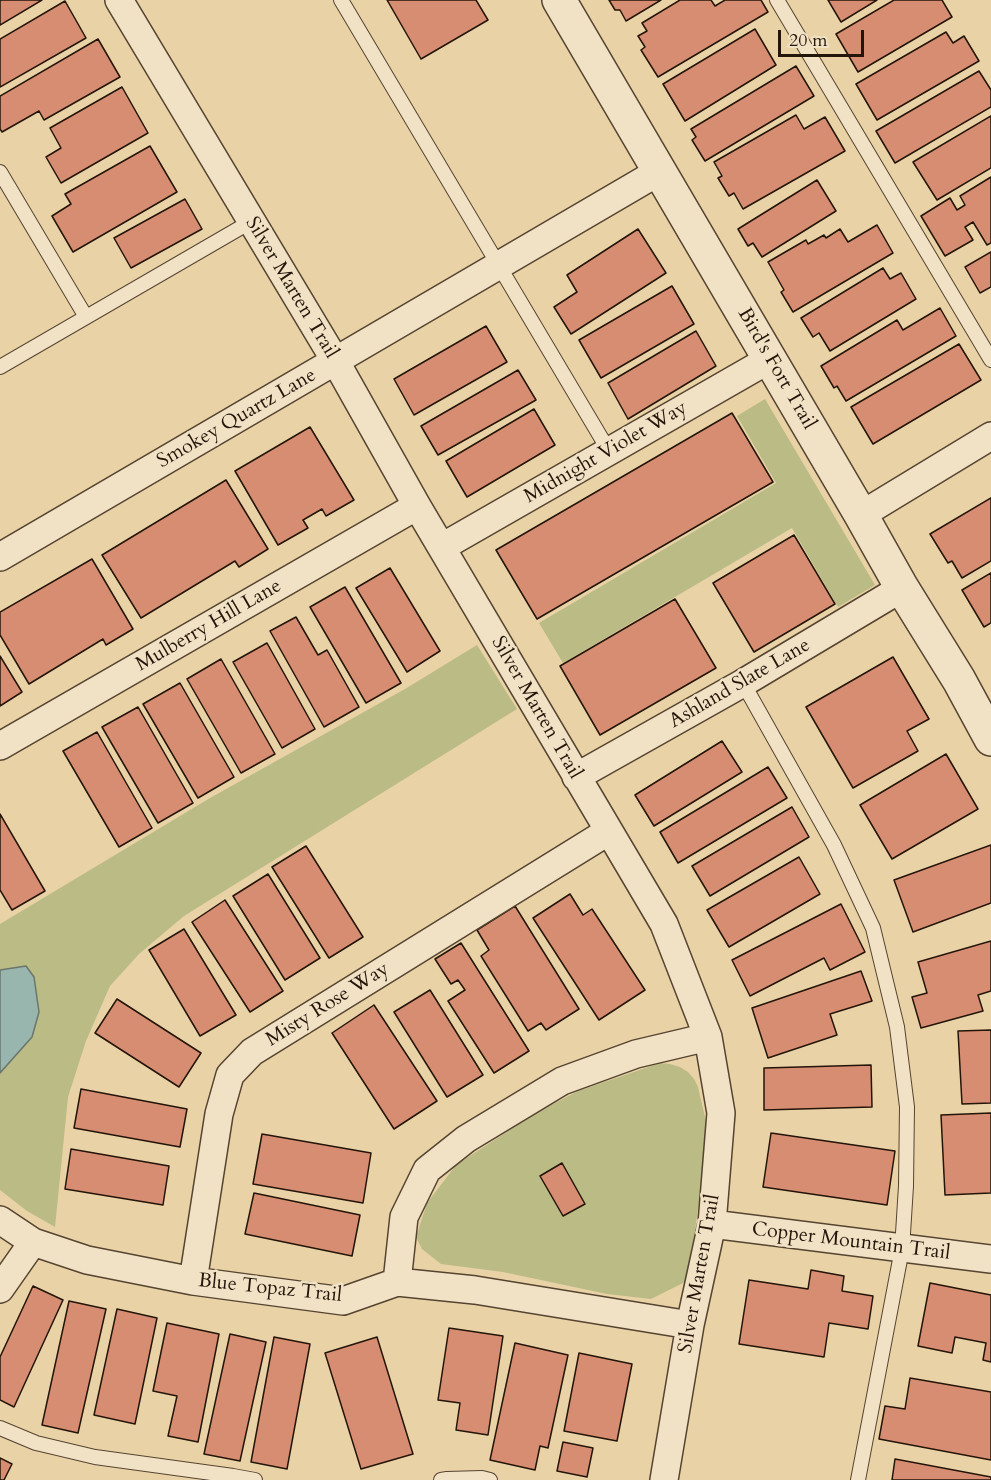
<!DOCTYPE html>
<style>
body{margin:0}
#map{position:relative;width:991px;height:1480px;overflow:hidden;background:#ead2a7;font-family:Cardo,serif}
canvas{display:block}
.scale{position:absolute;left:778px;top:30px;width:86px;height:27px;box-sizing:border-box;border:3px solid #231509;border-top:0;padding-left:8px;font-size:18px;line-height:21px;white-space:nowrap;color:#231509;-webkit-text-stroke:4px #f1e2c6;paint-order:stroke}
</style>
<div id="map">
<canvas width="991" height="1480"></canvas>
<div class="scale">20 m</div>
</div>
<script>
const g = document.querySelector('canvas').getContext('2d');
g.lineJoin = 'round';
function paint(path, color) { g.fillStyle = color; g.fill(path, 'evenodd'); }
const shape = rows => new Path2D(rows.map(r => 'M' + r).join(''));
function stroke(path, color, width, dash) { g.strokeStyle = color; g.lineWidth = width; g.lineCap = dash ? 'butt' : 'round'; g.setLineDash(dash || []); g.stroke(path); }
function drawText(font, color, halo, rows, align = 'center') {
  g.font = font + ' Cardo,serif'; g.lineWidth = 5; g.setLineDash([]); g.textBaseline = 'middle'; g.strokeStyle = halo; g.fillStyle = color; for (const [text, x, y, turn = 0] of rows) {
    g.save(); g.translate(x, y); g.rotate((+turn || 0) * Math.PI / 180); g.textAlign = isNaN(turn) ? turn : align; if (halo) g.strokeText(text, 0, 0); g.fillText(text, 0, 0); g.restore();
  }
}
const green = shape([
 [765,399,875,585,838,607,792,528,563,663,539,623,776,483,737,416],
 [477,645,517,709,184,916,139,954,110,986,86,1041,68,1097,55,1227,27,1211,0,1190,0,924,210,798,405,689],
 [660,1063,670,1064,680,1067,688,1072,694,1079,698,1087,708,1130,695,1231,685,1282,651,1299,607,1294,503,1272,441,1264,422,1249,416,1237,427,1203,456,1165,536,1113,578,1091]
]);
const water = shape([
 [26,966,34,977,39,1012,32,1037,0,1073,0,970,26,966]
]);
const building = shape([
 [0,0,42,0,0,25,0,0],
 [387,0,476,0,488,20,421,59,387,0],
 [609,0,661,0,626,21,620,10,615,10,609,0],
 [680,0,711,0,715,6,725,0,761,0,768,12,658,77,641,50,645,47,638,36,647,31,642,23,680,0],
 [828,0,877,0,841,22,828,0],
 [894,0,942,0,952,17,858,72,836,34,894,0],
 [65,1,86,38,0,87,0,39,65,1],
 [755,29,776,65,685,121,663,84,755,29],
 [946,32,953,43,964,36,979,61,877,120,856,84,946,32],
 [98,39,120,77,44,120,39,111,2,132,0,129,0,96,98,39],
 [796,66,814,96,705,161,692,140,696,137,691,129,796,66],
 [979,71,991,90,991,107,895,163,876,131,979,71],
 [122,87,148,133,61,183,46,157,61,148,50,128,122,87],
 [796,115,804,129,825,117,845,151,743,209,734,193,729,196,718,178,722,176,714,162,796,115],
 [991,116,991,168,937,200,913,162,991,116],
 [150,146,177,192,73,252,52,216,71,204,65,194,150,146],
 [991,177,991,243,987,245,973,222,965,227,973,240,945,256,921,216,950,198,957,210,965,205,960,196,991,177],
 [817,180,836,211,762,257,753,243,748,246,738,229,817,180],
 [185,199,202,229,131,268,114,238,185,199],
 [877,225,893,253,793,312,781,292,784,290,768,262,806,240,808,244,824,235,826,238,840,229,848,242,877,225],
 [638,229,666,273,571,334,554,307,577,292,567,275,638,229],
 [991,252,991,287,980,293,965,267,991,252],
 [883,268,890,279,901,273,916,299,830,351,819,333,813,337,801,318,883,268],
 [672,286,694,324,601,378,579,340,672,286],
 [940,308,956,336,846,401,837,386,834,388,821,366,897,320,903,330,940,308],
 [486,326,507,362,414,415,394,379,486,326],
 [696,331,716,366,628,419,608,383,696,331],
 [959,344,981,380,873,444,851,407,959,344],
 [518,370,536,400,438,455,421,426,518,370],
 [534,409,555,445,467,497,446,461,534,409],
 [732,413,773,482,537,619,496,550,732,413],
 [310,427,354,500,326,516,322,509,303,520,308,528,278,545,235,471,310,427],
 [226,480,268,549,239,567,235,561,141,618,102,555,226,480],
 [991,498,991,561,962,578,952,561,948,563,930,534,991,498],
 [794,535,835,604,754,652,713,583,794,535],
 [92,559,133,629,106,645,103,639,29,684,0,635,0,612,92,559],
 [390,568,440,651,407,672,356,588,390,568],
 [991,573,991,623,984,627,962,590,991,573],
 [345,587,401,683,366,703,310,607,345,587],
 [675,599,716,668,600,735,560,666,675,599],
 [296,617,318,655,327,650,359,707,324,727,270,631,296,617],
 [267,643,315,729,282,748,233,662,267,643],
 [0,656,22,692,0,706,0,656],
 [893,657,929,719,907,731,918,751,853,788,806,707,893,657],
 [221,659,275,754,241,773,187,679,221,659],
 [180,683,234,777,198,798,143,704,180,683],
 [138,707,193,803,158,823,102,727,138,707],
 [97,732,152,828,119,847,63,751,97,732],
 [722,741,742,772,654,826,635,795,722,741],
 [946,754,978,809,892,859,860,805,946,754],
 [768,767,787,798,678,863,660,832,768,767],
 [792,807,809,837,710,896,692,866,792,807],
 [0,814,45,891,12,910,0,890,0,814],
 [991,845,991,903,913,932,894,880,991,845],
 [306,846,363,937,329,958,272,867,306,846],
 [799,857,820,894,729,947,707,910,799,857],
 [268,874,320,958,285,980,233,896,268,874],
 [570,894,583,915,592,909,645,990,599,1020,533,918,570,894],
 [225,900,283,991,250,1012,192,922,225,900],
 [841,904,865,952,830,970,824,958,750,996,732,960,841,904],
 [515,906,579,1009,546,1030,541,1023,528,1031,481,956,489,950,477,930,515,906],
 [184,929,236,1015,200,1036,149,950,184,929],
 [991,941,991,991,978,995,983,1011,921,1028,912,997,927,993,918,962,991,941],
 [461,943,529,1051,494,1073,448,1001,465,990,458,980,451,984,435,959,461,943],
 [861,971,872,1001,830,1014,837,1035,768,1058,752,1008,861,971],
 [430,990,483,1075,447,1097,394,1012,430,990],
 [117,999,201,1053,179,1087,95,1033,117,999],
 [374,1005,437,1101,394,1129,332,1033,374,1005],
 [991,1030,991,1103,962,1104,958,1031,991,1030],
 [871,1065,872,1107,764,1110,764,1068,871,1065],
 [81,1089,187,1109,180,1147,74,1128,81,1089],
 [991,1113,991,1193,945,1195,941,1115,991,1113],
 [771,1133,895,1151,887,1205,763,1187,771,1133],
 [262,1134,371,1153,363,1203,253,1184,262,1134],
 [71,1149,169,1166,163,1205,65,1189,71,1149],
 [562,1163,585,1204,563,1216,540,1176,562,1163],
 [254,1193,360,1215,352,1256,245,1234,254,1193],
 [811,1270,844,1276,842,1291,873,1296,868,1329,829,1323,824,1357,739,1344,749,1280,808,1289,811,1270],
 [930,1283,991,1295,991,1362,983,1360,986,1343,955,1337,952,1353,918,1346,930,1283],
 [33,1286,63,1300,14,1407,0,1400,0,1357,33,1286],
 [69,1301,106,1309,78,1433,42,1425,69,1301],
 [117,1309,157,1318,135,1424,94,1415,117,1309],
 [167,1323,219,1334,198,1442,168,1436,177,1396,153,1391,167,1323],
 [449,1328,503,1336,488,1435,456,1430,460,1403,438,1400,449,1328],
 [230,1334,266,1342,240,1461,204,1454,230,1334],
 [274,1337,310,1344,287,1469,251,1462,274,1337],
 [377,1337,413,1454,361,1469,325,1353,377,1337],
 [515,1343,568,1355,548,1448,540,1446,535,1470,490,1460,515,1343],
 [579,1353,632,1364,617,1441,564,1431,579,1353],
 [910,1378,991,1392,991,1460,879,1439,885,1406,905,1409,910,1378],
 [563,1442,593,1448,587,1477,557,1471,563,1442],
 [0,1458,12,1464,4,1480,0,1480,0,1458],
 [895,1459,991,1477,991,1480,892,1480,895,1459]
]);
const service = shape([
 [341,0,609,451],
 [777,0,991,360],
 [0,172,86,317],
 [0,367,252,221],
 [743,683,834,845,873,928,897,1027,907,1107,906,1186,902,1249,858,1480],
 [0,1428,36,1443,95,1457,233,1476,255,1480],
 [441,1480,447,1479,482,1478,490,1480]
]);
const minor = shape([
 [119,0,336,362,417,506,664,924,708,1037,721,1113,712,1224,690,1325,664,1480],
 [861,515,991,436],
 [442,547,770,359],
 [0,557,660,171],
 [0,746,417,506],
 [576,777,743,683,902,588],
 [0,1220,33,1242,87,1260,193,1281,343,1301,397,1282,475,1290,690,1325],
 [712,1224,991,1259],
 [193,1281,219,1114,230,1075,252,1052,609,831],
 [397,1282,404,1217,427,1170,466,1139,562,1081,636,1054,708,1037],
 [0,1289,33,1242]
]);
const tertiary = shape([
 [559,0,861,515,902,588,959,680,991,739]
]);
const streetNames = [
 ["Silver Marten Trail",291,288,59],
 ["Bird's Fort Trail",776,369,60],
 ["Smokey Quartz Lane",237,419,-30],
 ["Midnight Violet Way",606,453,-30],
 ["Mulberry Hill Lane",209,626,-30],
 ["Ashland Slate Lane",740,684,-30],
 ["Silver Marten Trail",536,708,60],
 ["Misty Rose Way",328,1005,-32],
 ["Copper Mountain Trail",851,1242,7],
 ["Silver Marten Trail",700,1274,-80],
 ["Blue Topaz Trail",270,1289,6]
];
paint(green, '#babb85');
paint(water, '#99b6ae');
stroke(water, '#6a766c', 1.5);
paint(building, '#d78d71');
stroke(building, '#231509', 1.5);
stroke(service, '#554430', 16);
stroke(minor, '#554430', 30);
stroke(tertiary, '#554430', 36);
stroke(service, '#f1e2c6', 14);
stroke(minor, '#f1e2c6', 27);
stroke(tertiary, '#f1e2c6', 33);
drawText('20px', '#231509', '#f1e2c6', streetNames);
</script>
